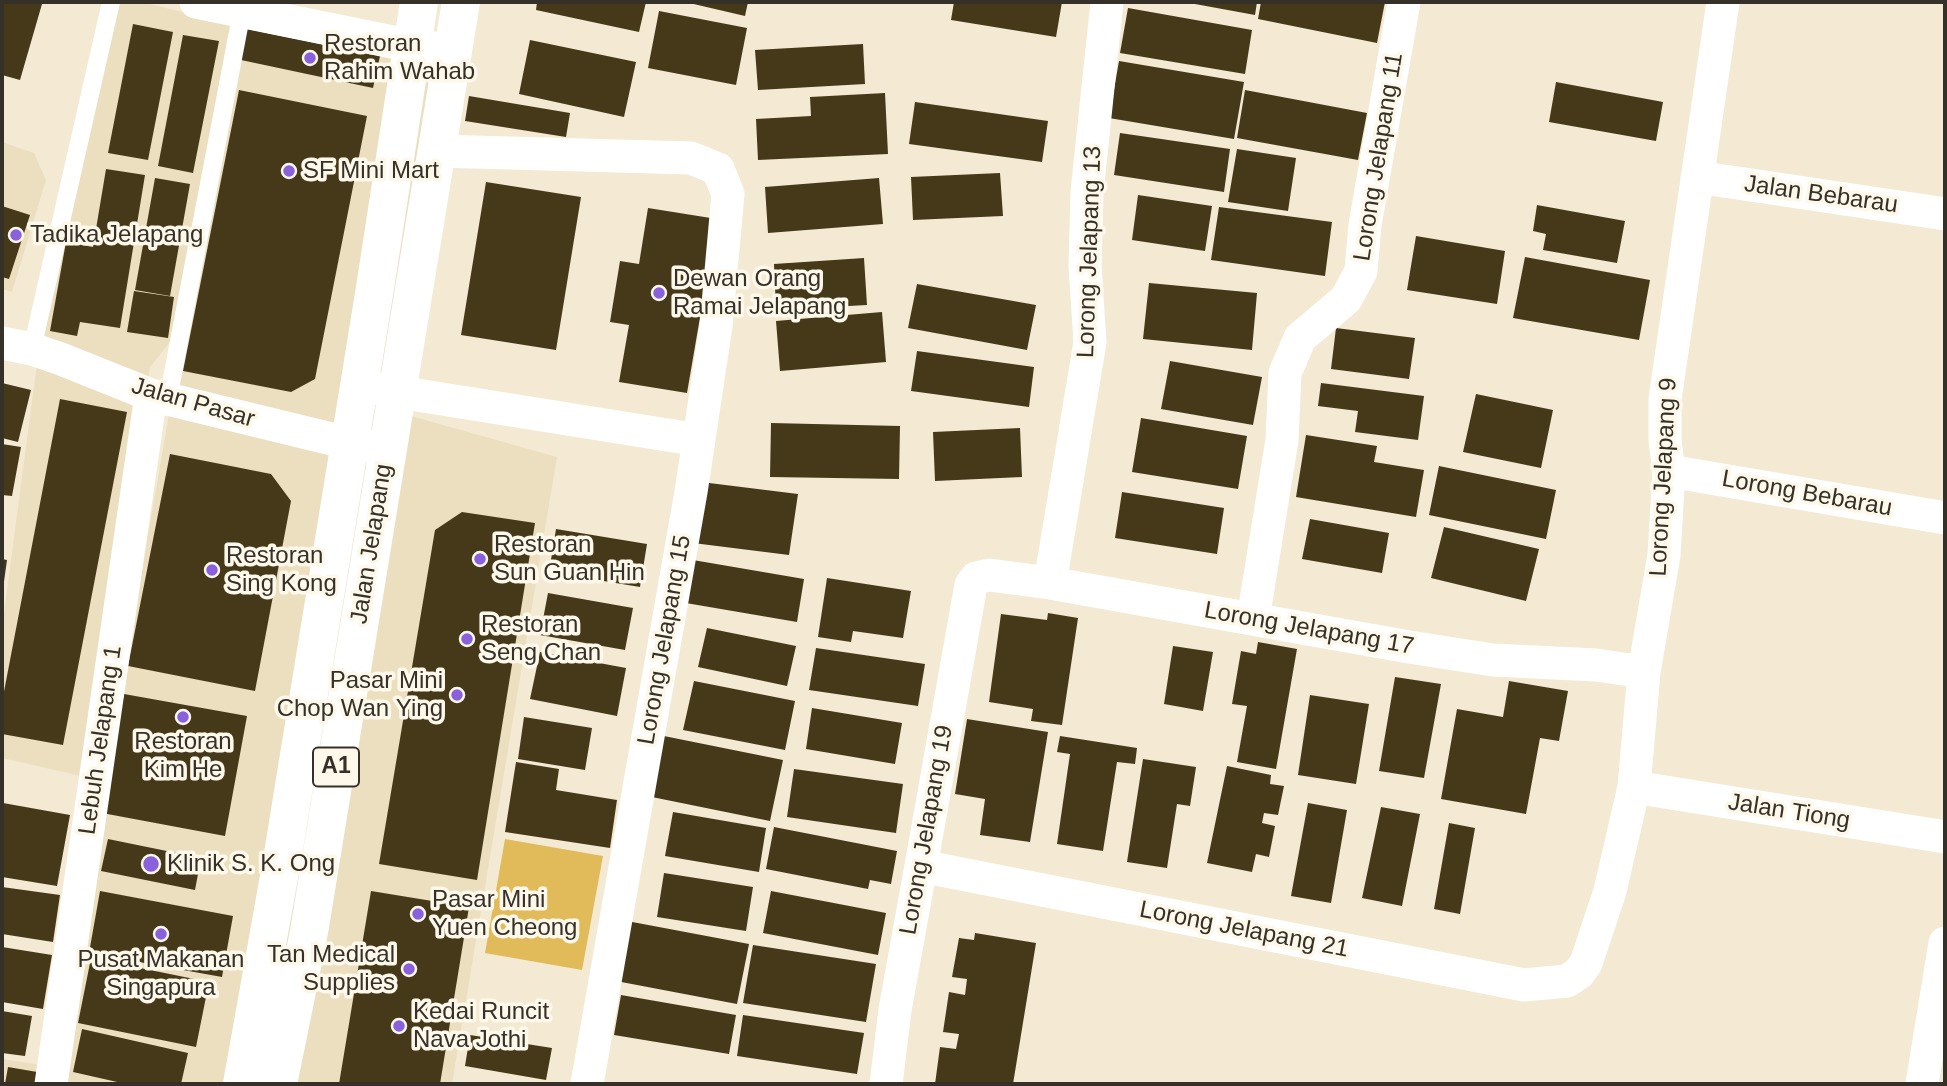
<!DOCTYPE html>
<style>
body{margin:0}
#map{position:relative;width:1947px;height:1086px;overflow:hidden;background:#f4ead3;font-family:Arial,sans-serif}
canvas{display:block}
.frame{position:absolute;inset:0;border:4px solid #353128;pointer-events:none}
</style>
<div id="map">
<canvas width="1947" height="1086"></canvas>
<div class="frame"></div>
</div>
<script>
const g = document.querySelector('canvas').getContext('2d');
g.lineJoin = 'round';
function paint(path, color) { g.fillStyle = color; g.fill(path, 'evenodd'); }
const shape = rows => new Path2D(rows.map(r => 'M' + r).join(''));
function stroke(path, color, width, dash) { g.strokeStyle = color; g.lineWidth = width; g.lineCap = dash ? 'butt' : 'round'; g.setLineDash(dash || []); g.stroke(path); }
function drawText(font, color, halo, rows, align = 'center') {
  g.font = font + ' Arial,sans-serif'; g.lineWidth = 7; g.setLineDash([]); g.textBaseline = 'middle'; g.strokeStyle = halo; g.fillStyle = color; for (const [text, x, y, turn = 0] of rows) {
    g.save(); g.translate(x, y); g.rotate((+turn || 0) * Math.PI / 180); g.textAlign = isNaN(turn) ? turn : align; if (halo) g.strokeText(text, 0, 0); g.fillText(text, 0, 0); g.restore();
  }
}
const built = shape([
 [110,2,142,2,231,24,171,341,150,367,81,776,2,758,2,628,36,371],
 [240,8,458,51,397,412,557,457,452,1084,2,1084,2,1059,55,1067],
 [2,142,34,153,46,180,12,292,2,289]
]);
const green = shape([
 [505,839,603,856,582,970,485,953]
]);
const building = shape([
 [2,2,32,2,42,4,20,80,2,75],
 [537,2,646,2,639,32,536,10],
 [685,2,748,2,745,16],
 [954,2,1062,2,1056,37,951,20],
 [1184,2,1257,2,1255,15],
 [1261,2,1385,2,1377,43,1258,19],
 [1128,8,1252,30,1245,74,1120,53],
 [659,11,747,28,736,85,648,68],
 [133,24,173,32,148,160,108,153],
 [247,29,380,56,373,88,241,60],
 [183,35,219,41,193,173,158,166],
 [530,40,636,62,624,117,519,94],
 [863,44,865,84,758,90,755,50],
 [1119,61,1244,82,1234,139,1109,118],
 [1556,82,1663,102,1656,141,1549,122],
 [239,90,367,116,315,379,291,392,183,371],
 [1245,90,1367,113,1358,160,1237,138],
 [885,93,888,154,758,160,756,119,811,116,810,97],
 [469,96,570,113,566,137,465,121],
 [915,102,1048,121,1042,162,909,144],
 [1120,133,1230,149,1224,192,1114,175],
 [1237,149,1296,158,1288,211,1228,202],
 [106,169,145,175,120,328,80,322,77,336,50,331,66,242,93,247],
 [1000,173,1003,216,913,220,911,177],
 [155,178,190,184,170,296,135,290],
 [879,178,883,224,768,233,765,187],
 [486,182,581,197,556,350,461,335],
 [1138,195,1212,206,1205,251,1132,240],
 [1537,205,1625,221,1617,263,1543,250,1546,234,1533,231],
 [2,206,30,215,9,279,2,277],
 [1219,207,1332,222,1325,276,1211,260],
 [648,208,717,219,687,393,619,382,629,325,610,322,620,261,639,264],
 [1416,236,1505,251,1497,304,1407,290],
 [1525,257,1650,280,1639,340,1513,318],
 [864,258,867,305,776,310,774,264],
 [1149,283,1257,293,1252,350,1143,339],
 [917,284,1036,305,1027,350,908,328],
 [134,291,174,297,168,338,127,332],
 [882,312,886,362,780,371,776,321],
 [1336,328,1415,338,1409,379,1331,369],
 [917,351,1034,367,1029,407,911,391],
 [1170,361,1262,377,1253,425,1161,409],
 [2,383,31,390,18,442,2,438],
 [1321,383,1424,396,1418,440,1355,432,1358,411,1318,406],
 [1476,394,1553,410,1541,468,1463,452],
 [60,399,127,412,63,745,2,734,2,702],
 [1141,418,1247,436,1238,489,1132,472],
 [771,423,900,426,899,479,770,477],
 [1020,428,1022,477,935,481,933,432],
 [1306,435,1377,446,1374,462,1424,470,1416,517,1296,497],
 [2,444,21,447,12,496,2,495],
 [170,454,271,474,291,501,255,691,128,666],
 [1439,466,1556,490,1546,539,1429,515],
 [701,482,798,494,789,555,693,543],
 [1122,492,1224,508,1217,554,1115,538],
 [462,512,535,523,477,880,379,864,435,530],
 [1310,519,1389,533,1382,573,1302,559],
 [1444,527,1539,549,1526,601,1431,578],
 [556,529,647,544,640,587,549,572],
 [2,559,7,560,3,589,2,589],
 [687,559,804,579,797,622,680,602],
 [827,578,911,591,903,638,853,631,851,642,818,637],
 [548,593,633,608,625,650,540,635],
 [1048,613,1078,618,1062,725,1031,721,1033,709,989,702,1001,614,1047,620],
 [707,628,796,646,787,686,698,667],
 [1258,642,1297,649,1276,769,1237,762,1247,706,1232,704,1241,651,1256,654],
 [1173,646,1213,652,1203,711,1164,704],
 [816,648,925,664,918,706,809,690],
 [540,652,626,668,617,716,530,699],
 [1395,677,1441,684,1424,778,1379,771],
 [694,681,795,701,785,750,683,730],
 [1509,681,1568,691,1559,741,1540,738,1526,814,1441,799,1457,709,1503,717],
 [124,694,247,716,225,836,102,813],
 [1310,695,1369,704,1356,784,1298,775],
 [812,708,902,723,895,764,806,749],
 [524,717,592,728,585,770,518,759],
 [967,719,1048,732,1030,842,980,835,985,799,955,794],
 [659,735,783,760,770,821,647,796],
 [1060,736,1137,748,1135,764,1117,762,1103,851,1057,844,1070,754,1057,752],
 [1143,759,1196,767,1190,806,1177,804,1167,868,1127,862],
 [516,762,559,769,556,790,617,800,610,848,505,832],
 [1227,766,1271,775,1270,784,1284,786,1278,815,1264,813,1262,823,1275,826,1269,857,1256,854,1252,872,1207,863],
 [794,769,903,784,896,833,787,817],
 [3,803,70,815,57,886,2,877],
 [1308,803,1347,810,1331,903,1291,896],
 [1381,807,1420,814,1402,906,1362,898],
 [673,812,766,828,759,872,665,856],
 [1449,823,1475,828,1460,914,1434,909],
 [774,827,897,851,891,884,870,880,868,889,766,869],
 [108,839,201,858,195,890,101,871],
 [664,873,753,887,746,931,657,917],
 [2,887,60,895,53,942,2,934],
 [100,891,233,916,222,977,89,953],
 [371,891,469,907,440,1084,339,1084],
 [771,891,886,913,878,955,763,933],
 [627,921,749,944,737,1004,616,981],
 [975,933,1036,943,1013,1084,935,1084,940,1047,956,1049,959,1034,943,1032,949,992,965,995,967,979,952,977,959,938,974,940],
 [753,945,876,964,866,1022,743,1003],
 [2,947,52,955,43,1009,2,1002],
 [91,958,209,982,196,1047,78,1023],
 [621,995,736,1015,729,1054,614,1035],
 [2,1011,32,1016,25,1056,2,1053],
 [743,1015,864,1033,857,1074,737,1056],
 [82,1029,188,1053,181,1084,126,1084,73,1072],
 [470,1035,552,1048,546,1080,465,1066],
 [8,1067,43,1073,41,1084,5,1084]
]);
const service = shape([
 [32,349,111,2],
 [168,399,242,11]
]);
const minor = shape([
 [196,2,412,46,453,50],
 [437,151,691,158,718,169,728,194,716,326,691,492,587,1084],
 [1697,177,1945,214],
 [2,343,32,349,61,359,151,395,348,443,375,447],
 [373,388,699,440],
 [1669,471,1945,518],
 [1050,583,1090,342,1085,266,1087,192,1107,2],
 [1253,619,1282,440,1285,373,1300,338,1346,299,1361,271,1365,225,1404,2],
 [1634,787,1945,837],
 [921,866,1524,985,1567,981,1579,973,1586,963,1610,891,1634,787,1644,672,1664,555,1669,471,1665,441,1665,399,1723,2],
 [51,1084,151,395],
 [886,1084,895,1010,921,866,971,585,976,578,989,575,1050,583,1409,647,1493,660,1596,665,1644,672],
 [1922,1084,1945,943]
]);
const primary = shape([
 [242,1084,282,860,375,288,419,2],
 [278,1084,309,932,461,2]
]);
const markers = [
 [310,58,7,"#8a61dc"],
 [289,171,7,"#8a61dc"],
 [16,235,7,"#8a61dc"],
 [659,293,7,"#8a61dc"],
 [480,559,7,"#8a61dc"],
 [212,570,7,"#8a61dc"],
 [467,639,7,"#8a61dc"],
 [457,695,7,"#8a61dc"],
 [183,717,7,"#8a61dc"],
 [151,864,9,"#8a61dc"],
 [418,914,7,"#8a61dc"],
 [161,934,7,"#8a61dc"],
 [409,969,7,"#8a61dc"],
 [399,1026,7,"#8a61dc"]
];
const shields = [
 [336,767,46]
];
const shieldNames = [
 ["A1",336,767]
];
const poiNames = [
 ["Restoran",324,44],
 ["Rahim Wahab",324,72],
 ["SF Mini Mart",303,171],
 ["Tadika Jelapang",30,235],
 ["Dewan Orang",673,279],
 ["Ramai Jelapang",673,307],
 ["Restoran",494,545],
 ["Sun Guan Hin",494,573],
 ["Restoran",226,556],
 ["Sing Kong",226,584],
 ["Restoran",481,625],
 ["Seng Chan",481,653],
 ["Pasar Mini",443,681,"right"],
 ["Chop Wan Ying",443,709,"right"],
 ["Restoran",183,742,"center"],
 ["Kim He",183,770,"center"],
 ["Klinik S. K. Ong",167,864],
 ["Pasar Mini",432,900],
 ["Yuen Cheong",432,928],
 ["Tan Medical",395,955,"right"],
 ["Supplies",395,983,"right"],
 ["Pusat Makanan",161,960,"center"],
 ["Singapura",161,988,"center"],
 ["Kedai Runcit",413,1012],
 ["Nava Jothi",413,1040]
];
const streetNames = [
 ["Lorong Jelapang 11",1379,157,-81],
 ["Jalan Bebarau",1821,195,8],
 ["Lorong Jelapang 13",1090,252,-88],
 ["Jalan Pasar",193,403,16],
 ["Lorong Jelapang 9",1664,477,-87],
 ["Lorong Bebarau",1807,494,10],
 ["Jalan Jelapang",372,544,-81],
 ["Lorong Jelapang 17",1309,629,10],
 ["Lorong Jelapang 15",665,640,-80],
 ["Lebuh Jelapang 1",101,740,-82],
 ["Jalan Tiong",1789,812,9],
 ["Lorong Jelapang 19",927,830,-80],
 ["Lorong Jelapang 21",1244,930,11]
];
paint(built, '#ecdfc0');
paint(green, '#e1ba59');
paint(building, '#46391a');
stroke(service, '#fff', 18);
stroke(minor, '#fff', 33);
stroke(primary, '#fff', 38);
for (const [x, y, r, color] of markers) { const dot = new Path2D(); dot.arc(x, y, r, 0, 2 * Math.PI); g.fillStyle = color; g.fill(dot); stroke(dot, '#fef8ea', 2.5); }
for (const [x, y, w] of shields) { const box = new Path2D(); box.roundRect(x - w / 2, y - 19.5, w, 39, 5); g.fillStyle = '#fef8ea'; g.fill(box); stroke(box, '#353128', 2); }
drawText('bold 23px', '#353128', null, shieldNames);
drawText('24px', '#353128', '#fef8ea', poiNames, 'left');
drawText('24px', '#353128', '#fef8ea', streetNames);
</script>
